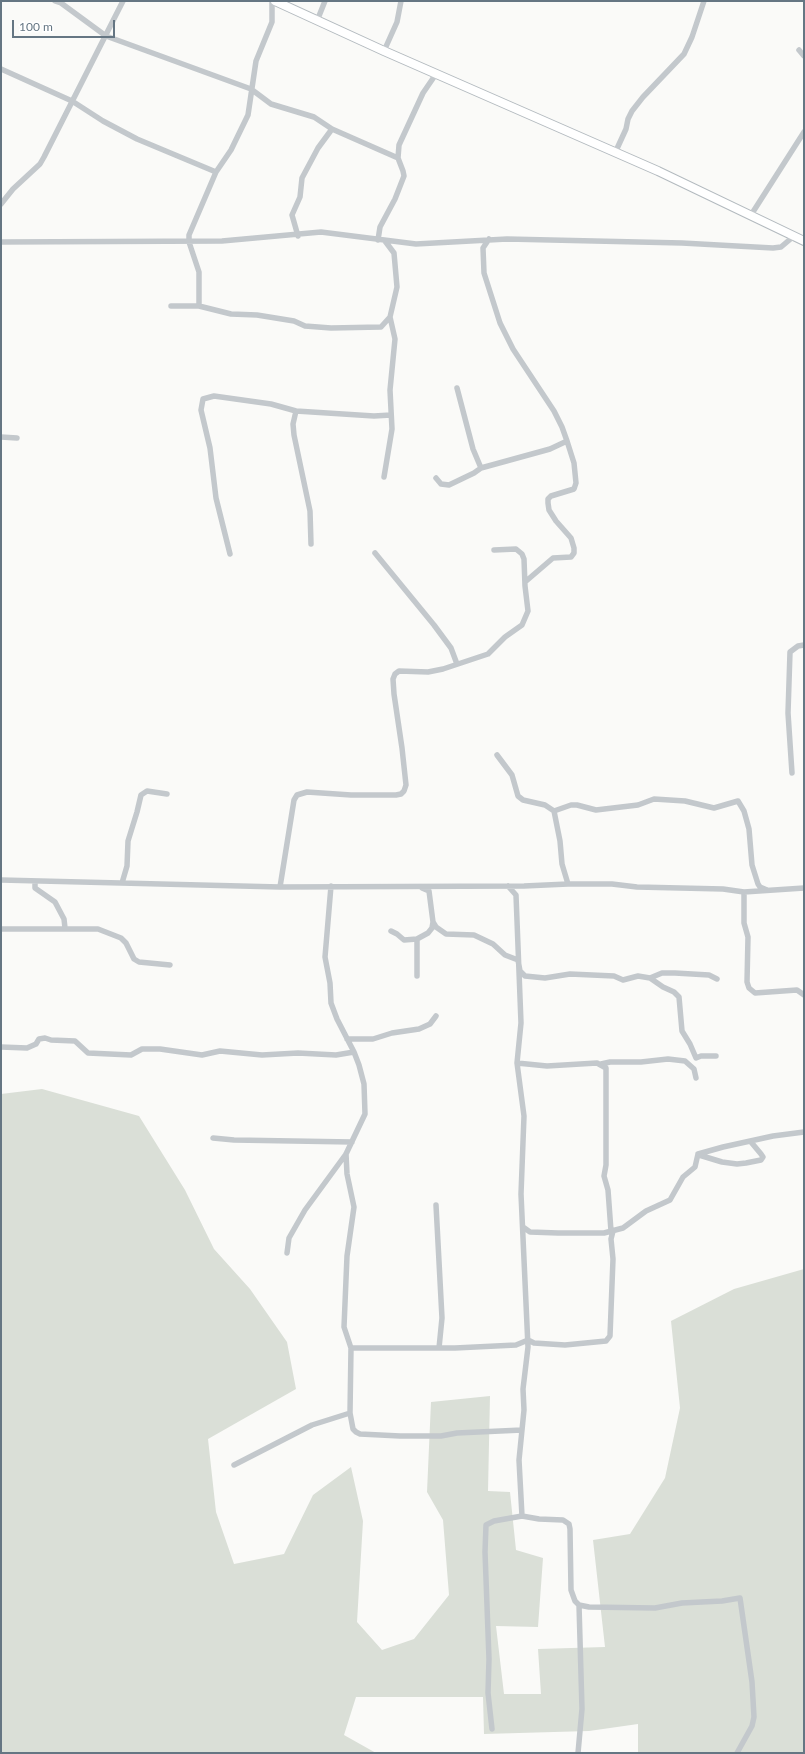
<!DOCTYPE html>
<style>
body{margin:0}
#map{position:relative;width:805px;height:1754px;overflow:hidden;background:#fafaf8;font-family:Lato,sans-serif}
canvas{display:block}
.frame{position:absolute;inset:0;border:2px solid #657683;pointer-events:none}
.scale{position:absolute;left:12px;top:20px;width:103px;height:18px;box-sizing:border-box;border:2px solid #657683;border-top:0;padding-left:5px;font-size:12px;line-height:14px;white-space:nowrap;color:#657683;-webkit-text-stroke:3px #fff;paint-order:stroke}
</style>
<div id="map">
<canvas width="805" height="1754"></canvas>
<div class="frame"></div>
<div class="scale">100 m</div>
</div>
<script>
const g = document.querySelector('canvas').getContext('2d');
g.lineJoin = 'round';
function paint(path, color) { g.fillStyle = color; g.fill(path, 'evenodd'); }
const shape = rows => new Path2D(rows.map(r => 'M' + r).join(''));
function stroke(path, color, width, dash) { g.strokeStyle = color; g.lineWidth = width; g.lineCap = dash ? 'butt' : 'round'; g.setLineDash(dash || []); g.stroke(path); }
const green = shape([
 [42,1089,139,1116,185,1190,214,1249,250,1289,287,1342,296,1389,208,1439,216,1512,234,1564,284,1554,313,1495,351,1467,363,1521,357,1622,382,1650,414,1639,449,1595,443,1520,427,1492,431,1402,490,1396,488,1491,510,1492,516,1550,543,1558,538,1627,496,1626,504,1694,541,1694,538,1649,605,1647,593,1540,630,1534,665,1478,680,1408,671,1321,734,1289,804,1269,804,1753,638,1753,638,1724,589,1731,484,1734,483,1697,356,1697,344,1735,376,1753,1,1753,1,1094]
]);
const street = shape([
 [55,1,61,3,106,36,251,89,271,104,314,117,332,129,398,158],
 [317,21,325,1],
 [799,50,804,56],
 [384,51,397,22,401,1],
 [1,69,72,101,103,121,137,139,216,172],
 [615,153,626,129,628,119,632,111,643,97,684,54,692,37,704,1],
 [1,204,13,189,40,164,44,157,123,1],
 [751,215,804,132],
 [298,236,292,215,300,197,302,178,318,148,332,129],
 [378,240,380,227,395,199,404,176,403,171,398,158,399,145,423,93,436,74],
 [1,242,222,241,321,232,416,244,507,239,682,243,773,248,781,247,794,236],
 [171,306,199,306,231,314,257,315,294,321,305,326,331,328,381,327,390,317,397,287,394,253,385,241],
 [199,306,199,272,189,242,189,235,216,172,231,150,248,115,256,61,272,22,272,1],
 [457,388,473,449,481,468],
 [296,411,293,424,294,435,310,511,311,544],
 [1,437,17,438],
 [384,477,392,429,390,390,395,339,390,317],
 [436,478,441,484,449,485,474,473,481,468,550,449,567,441,562,427,554,411,513,349,500,323,484,273,483,248,489,239],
 [375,553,434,625,451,648,457,664],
 [230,554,216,498,210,448,201,410,203,399,214,396,271,404,296,411,374,416,391,415],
 [525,582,553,558,571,557,574,553,574,548,571,538,556,521,549,510,548,503,548,499,551,496,574,489,576,483,574,463,567,441],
 [497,755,512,775,518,796,523,800,545,805,554,811,560,841,562,864,568,884],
 [792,773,788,713,790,652,798,646,804,645],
 [554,811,571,805,577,805,596,810,638,805,654,799,685,801,714,808,738,801,744,811,749,829,752,865,758,884,760,887,767,890],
 [1,880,280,887,524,886,568,884,612,884,637,887,723,889,744,892,804,888],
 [35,882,35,888,55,902,64,919,65,928],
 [122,883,127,866,128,841,137,812,141,795,147,791,167,794],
 [508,886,516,895,521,1023,517,1063,524,1116,521,1194,528,1347,523,1389,524,1410,519,1460,522,1516],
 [280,887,294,800,297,795,307,792,351,795,396,795,401,794,404,791,406,785,402,748,394,694,393,679,395,674,399,671,428,672,443,669,488,654,505,637,522,625,528,611,525,586,524,559,522,554,516,549,494,550],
 [744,892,744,923,748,937,747,982,749,988,755,993,797,990,804,995],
 [433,922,436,927,446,934,474,935,493,944,505,955,518,960,520,971,525,976,545,978,570,974,614,976,623,980,638,976,650,978,663,987,674,992,679,997,682,1031,690,1044,696,1058,701,1056,716,1056],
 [1,929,98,929,121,938,126,943,134,959,139,962,170,965],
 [391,931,397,934,404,940,417,939],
 [417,976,417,939,428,933,432,928,433,922,429,891,422,888],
 [650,978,662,973,675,973,709,975,717,979],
 [347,1039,373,1039,392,1033,419,1029,430,1024,436,1016],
 [1,1047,27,1048,36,1044,39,1039,45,1038,51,1040,75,1041,88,1053,131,1055,142,1049,160,1049,202,1055,220,1051,262,1055,298,1053,336,1055,354,1052],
 [517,1063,547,1066,597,1063,606,1068,606,1165,604,1176,608,1190,611,1231],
 [601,1064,610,1062,641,1062,668,1059,685,1061,694,1069,696,1078],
 [213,1138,234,1140,352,1142],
 [346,1154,347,1174,354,1207,347,1256,344,1327,351,1348,350,1413,353,1429,356,1432,360,1434,400,1436,441,1436,457,1433,522,1430],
 [698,1154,723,1147,773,1136,804,1132],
 [699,1155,722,1162,737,1164,746,1163,761,1160,763,1157,761,1154,751,1142],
 [436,1205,442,1318,439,1348],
 [523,1227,530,1232,558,1233,604,1233,623,1228,646,1211,670,1200,683,1177,695,1167,698,1154],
 [287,1253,289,1238,305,1210,346,1154,365,1114,364,1084,359,1065,354,1052,337,1019,331,1003,330,983,325,957,331,886],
 [351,1348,455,1348,516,1345,528,1340,534,1343,565,1345,606,1341,610,1336,613,1259,611,1239,613,1231],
 [234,1465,312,1425,350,1413],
 [492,1729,488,1693,489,1659,485,1552,486,1525,494,1521,522,1516,539,1519,563,1520,569,1524,570,1529,571,1590,575,1601,579,1605,589,1607,655,1608,682,1603,722,1601,740,1598,752,1682,754,1717,752,1726,737,1753],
 [578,1753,582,1709,579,1605]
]);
const secondary = shape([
 [275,1,384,51,658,171,804,241]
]);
paint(green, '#dadfd7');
stroke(secondary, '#b3babf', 10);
stroke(street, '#c3c8cc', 5.5);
stroke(secondary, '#fff', 8);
</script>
